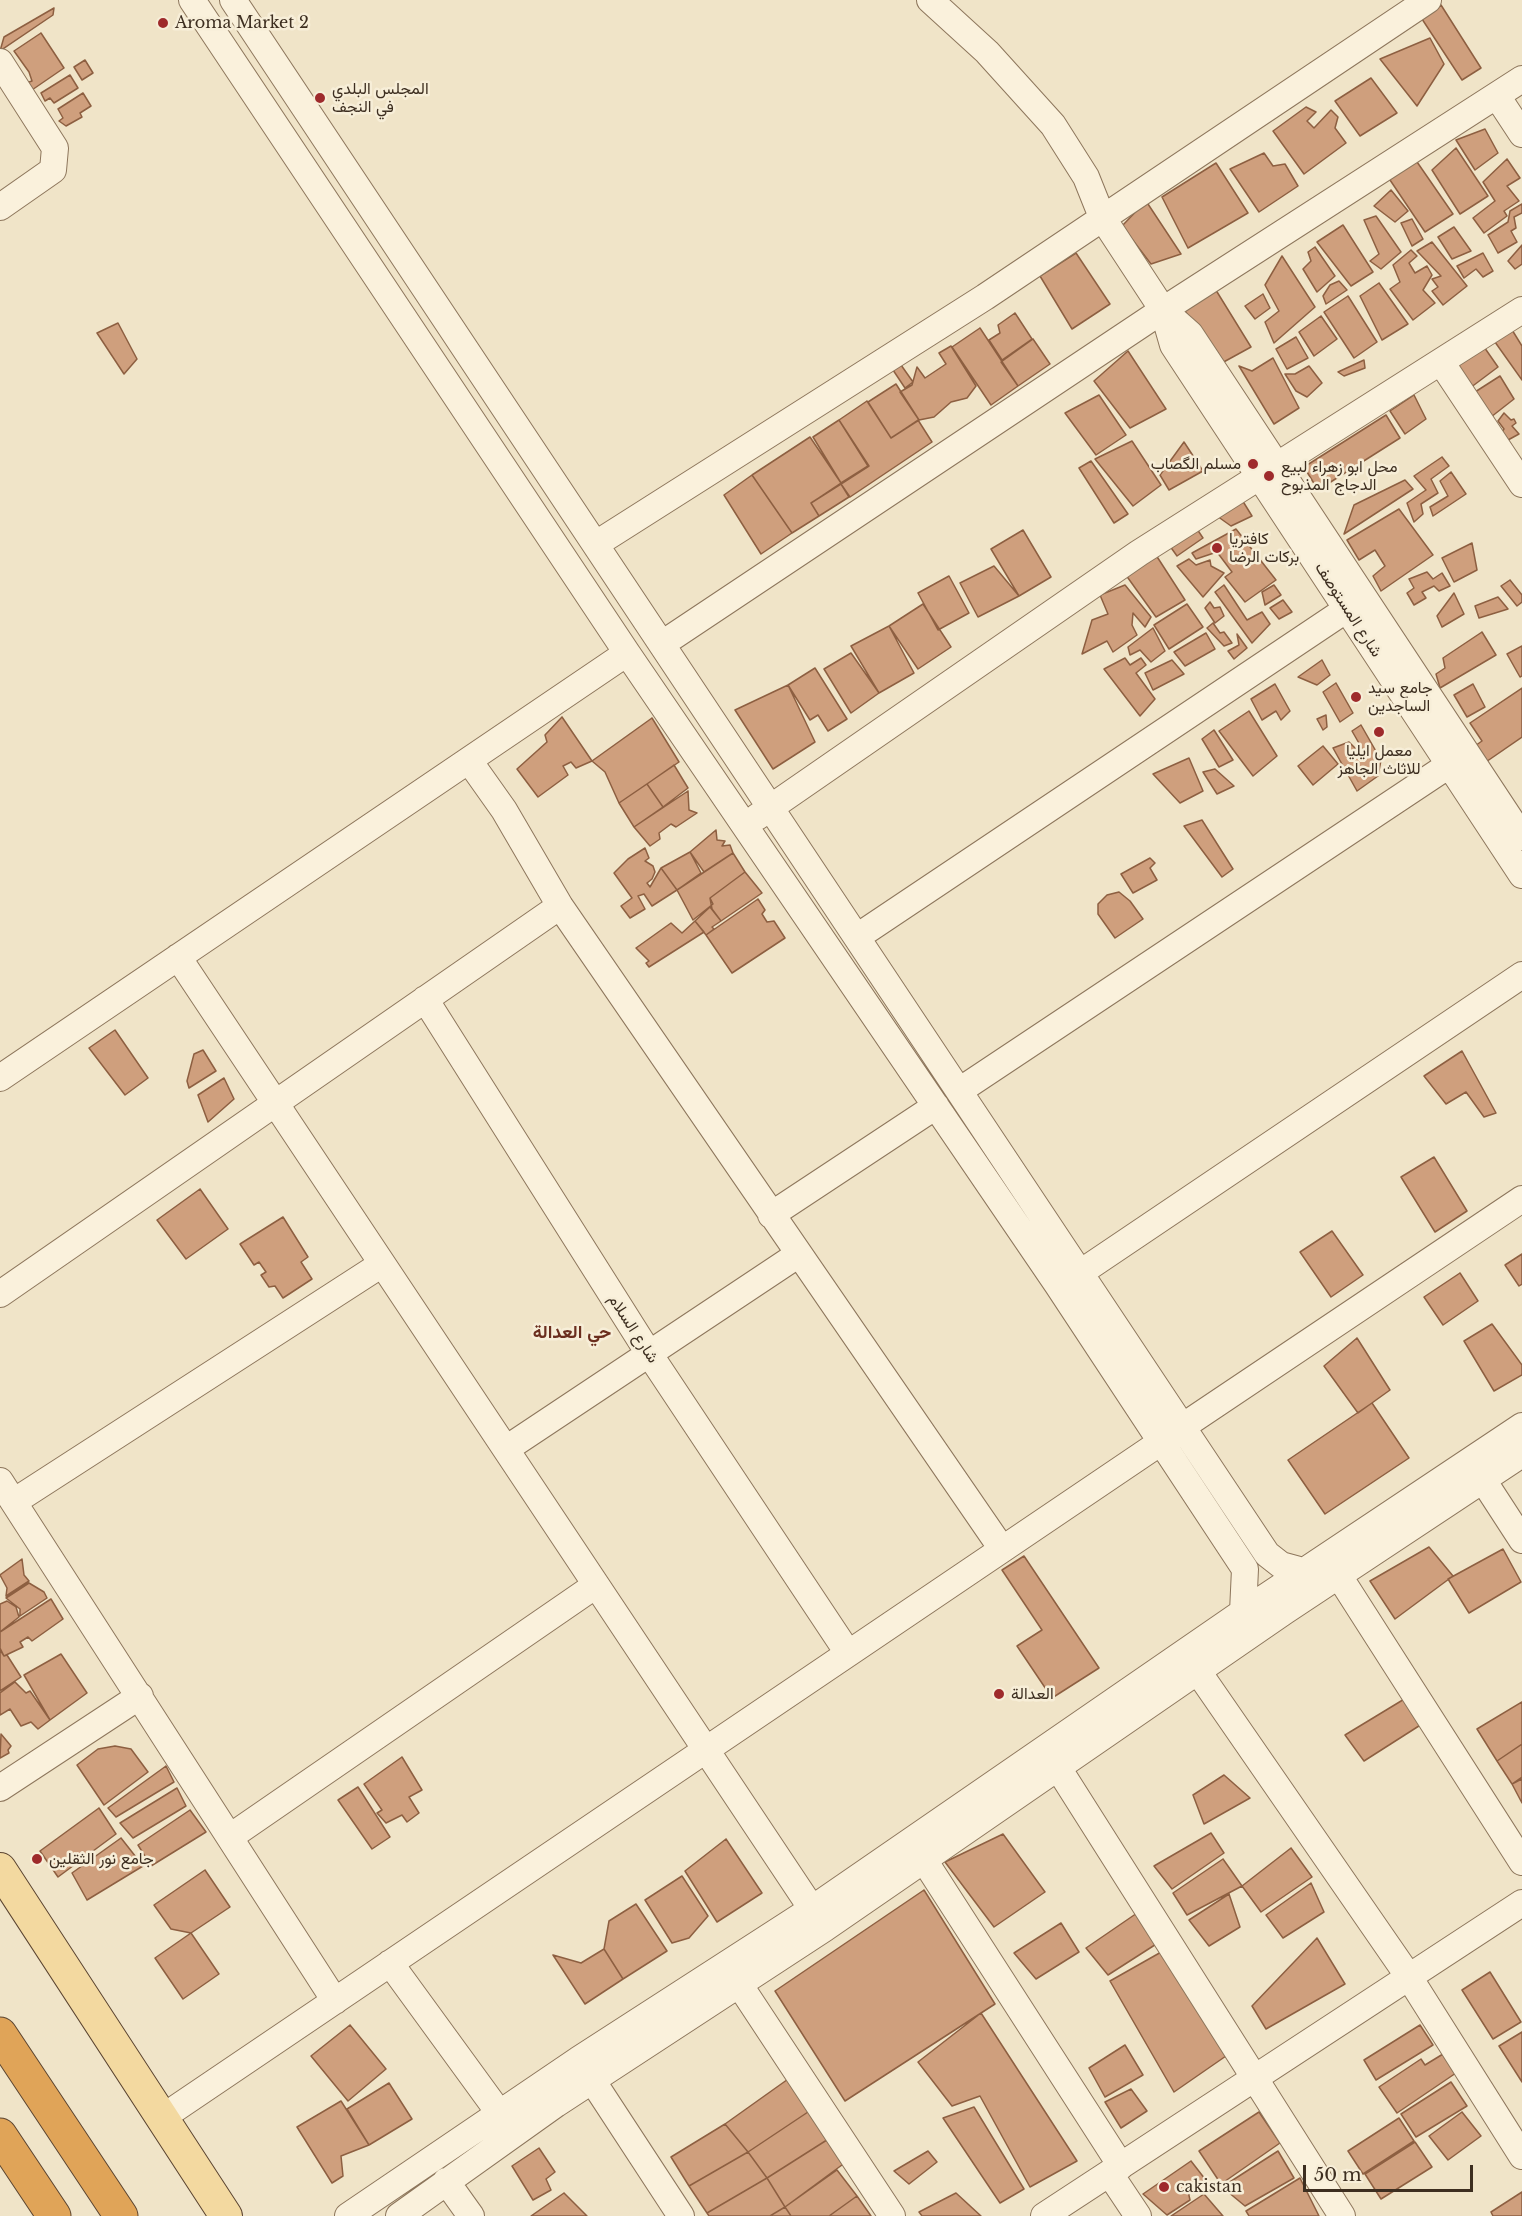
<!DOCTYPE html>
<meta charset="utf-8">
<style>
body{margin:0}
#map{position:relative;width:1522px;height:2216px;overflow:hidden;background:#f0e4c8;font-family:"Libre Baskerville",serif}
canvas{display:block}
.scale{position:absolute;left:1303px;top:2165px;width:170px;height:27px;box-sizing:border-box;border:3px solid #3d2e20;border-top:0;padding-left:8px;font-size:18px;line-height:21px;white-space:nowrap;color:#3d2e20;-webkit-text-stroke:4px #f7eed8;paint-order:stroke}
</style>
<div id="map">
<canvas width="1522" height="2216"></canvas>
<div class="scale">50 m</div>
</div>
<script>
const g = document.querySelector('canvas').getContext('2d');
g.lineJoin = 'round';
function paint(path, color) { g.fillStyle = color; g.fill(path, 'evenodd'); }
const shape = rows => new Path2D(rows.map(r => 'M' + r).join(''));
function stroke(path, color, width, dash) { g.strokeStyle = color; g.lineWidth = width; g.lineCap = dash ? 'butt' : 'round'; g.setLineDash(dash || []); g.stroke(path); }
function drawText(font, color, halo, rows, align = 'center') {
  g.font = font + ' "Libre Baskerville",Vazirmatn,serif'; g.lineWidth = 5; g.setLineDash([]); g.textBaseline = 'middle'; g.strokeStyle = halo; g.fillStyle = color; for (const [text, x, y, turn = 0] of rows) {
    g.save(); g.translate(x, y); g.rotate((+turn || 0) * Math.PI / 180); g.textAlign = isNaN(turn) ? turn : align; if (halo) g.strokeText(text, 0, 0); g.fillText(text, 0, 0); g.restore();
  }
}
const building = shape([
 [1441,5,1481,68,1462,80,1422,19,1441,5],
 [54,8,53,15,0,51,4,37,54,8],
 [41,33,64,68,29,92,26,83,32,81,29,72,14,51,41,33],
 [1430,38,1444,64,1417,106,1380,59,1430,38],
 [85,60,93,73,82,80,74,67,85,60],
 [70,75,78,88,54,103,50,98,45,101,41,93,70,75],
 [1371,78,1397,113,1360,136,1335,101,1371,78],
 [83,93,91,106,80,113,82,117,66,126,59,121,63,118,58,109,83,93],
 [1306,107,1316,112,1307,121,1314,128,1331,110,1338,117,1335,128,1346,143,1304,174,1273,131,1306,107],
 [1485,129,1498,153,1475,170,1456,140,1485,129],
 [1456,148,1488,196,1460,214,1432,170,1456,148],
 [1264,153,1273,166,1285,164,1298,186,1259,212,1230,169,1264,153],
 [1415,159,1453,214,1425,232,1388,177,1415,159],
 [1507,159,1520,178,1507,186,1519,201,1504,211,1507,216,1484,233,1473,218,1495,201,1483,182,1507,159],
 [1216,163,1248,213,1188,248,1162,197,1216,163],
 [1391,190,1408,211,1395,222,1374,206,1391,190],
 [1146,201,1181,254,1151,264,1122,226,1146,201],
 [1522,204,1522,213,1514,217,1516,228,1511,231,1517,242,1498,253,1488,235,1508,222,1510,211,1522,204],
 [1376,216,1401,252,1381,269,1370,261,1379,254,1364,220,1376,216],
 [1412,219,1423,239,1412,246,1401,223,1412,219],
 [1343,225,1373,272,1351,286,1317,242,1343,225],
 [1454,227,1471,251,1452,259,1438,237,1454,227],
 [1432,242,1467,286,1443,305,1432,291,1438,287,1432,279,1441,276,1417,251,1432,242],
 [1522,245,1522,264,1515,269,1508,261,1522,245],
 [1315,247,1335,276,1317,292,1303,269,1311,261,1308,252,1315,247],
 [1411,250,1417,256,1409,263,1415,273,1427,266,1432,275,1423,290,1435,303,1413,320,1390,289,1400,282,1393,265,1411,250],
 [1076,253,1110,304,1072,329,1040,276,1076,253],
 [1483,253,1493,271,1483,277,1476,269,1464,278,1457,266,1483,253],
 [1282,256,1315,307,1274,343,1265,322,1279,311,1265,285,1282,256],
 [1339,281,1347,290,1326,304,1323,296,1330,285,1339,281],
 [1379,283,1408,324,1382,340,1360,296,1379,283],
 [1214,287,1251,347,1220,364,1185,311,1214,287],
 [1263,294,1270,308,1255,319,1245,306,1263,294],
 [1348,296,1377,342,1354,358,1324,312,1348,296],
 [1015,313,1032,339,1002,360,989,340,1000,333,998,325,1015,313],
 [1321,316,1337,339,1314,356,1299,332,1321,316],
 [118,323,137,359,124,374,97,333,118,323],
 [1509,325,1522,346,1522,380,1490,335,1509,325],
 [980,328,1018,386,991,405,952,347,980,328],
 [1296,337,1308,358,1287,369,1276,349,1296,337],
 [1033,339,1050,364,1018,386,1001,362,1033,339],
 [1482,344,1498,367,1470,388,1454,362,1482,344],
 [951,346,976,386,967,398,951,402,934,417,919,420,900,392,912,385,917,367,925,378,946,364,939,353,951,346],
 [1128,351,1166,409,1130,428,1094,381,1128,351],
 [1273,358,1299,408,1274,424,1239,366,1252,371,1273,358],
 [1364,360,1365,368,1344,376,1338,372,1364,360],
 [901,365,913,382,905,388,893,370,901,365],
 [1309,366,1322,383,1307,397,1296,391,1285,374,1295,374,1309,366],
 [1500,376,1514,399,1491,417,1475,392,1500,376],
 [896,384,919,420,891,438,868,402,896,384],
 [1099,395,1126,435,1096,455,1065,413,1099,395],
 [1414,395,1426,419,1405,434,1390,411,1414,395],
 [867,401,891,438,918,420,932,442,850,497,841,484,869,466,839,420,867,401],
 [1504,413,1511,420,1514,419,1516,423,1512,426,1519,434,1508,440,1501,433,1504,429,1498,421,1504,413],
 [1386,415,1400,438,1318,490,1304,467,1386,415],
 [839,420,868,466,841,483,813,437,839,420],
 [810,437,841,483,811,503,819,516,792,533,752,475,810,437],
 [1132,441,1161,485,1133,506,1095,459,1132,441],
 [1184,442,1203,471,1169,490,1160,475,1184,442],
 [1442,457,1449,466,1431,479,1438,493,1421,504,1423,514,1414,522,1407,503,1426,490,1414,476,1442,457],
 [1091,461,1128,514,1114,523,1079,468,1091,461],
 [1451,472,1466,494,1433,516,1430,507,1448,496,1440,481,1451,472],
 [752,475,792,533,761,554,724,495,752,475],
 [1405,480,1413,489,1344,534,1354,505,1405,480],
 [841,484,849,497,819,516,811,503,841,484],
 [1239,495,1252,516,1231,526,1210,511,1239,495],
 [1399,509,1433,555,1381,591,1373,576,1385,566,1375,550,1359,560,1347,540,1399,509],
 [1193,523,1203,538,1177,556,1167,542,1193,523],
 [1236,529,1276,580,1245,602,1225,577,1232,572,1217,552,1196,559,1192,553,1236,529],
 [1023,530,1051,577,1019,596,991,549,1023,530],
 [1472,543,1477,570,1454,582,1442,558,1472,543],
 [1154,552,1185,600,1156,617,1123,571,1154,552],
 [1189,559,1196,565,1210,560,1211,566,1224,573,1203,597,1177,566,1189,559],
 [994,566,1019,596,978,617,960,583,994,566],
 [1427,572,1433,579,1442,573,1450,586,1439,591,1434,586,1422,592,1426,598,1414,605,1407,593,1414,588,1409,579,1427,572],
 [949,576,969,613,938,630,918,593,949,576],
 [1510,580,1522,595,1522,602,1517,606,1501,586,1510,580],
 [1125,585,1151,617,1145,627,1133,613,1132,625,1137,635,1113,652,1107,641,1082,654,1092,620,1108,614,1100,595,1125,585],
 [1224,585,1247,620,1262,612,1270,624,1252,643,1215,592,1224,585],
 [1274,585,1281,595,1265,605,1262,592,1274,585],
 [1454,593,1464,614,1442,627,1437,616,1454,593],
 [1498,597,1508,609,1479,618,1475,606,1498,597],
 [1283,600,1292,612,1279,619,1270,608,1283,600],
 [1210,602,1214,608,1220,607,1224,616,1215,623,1205,608,1210,602],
 [923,604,951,647,918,669,889,626,923,604],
 [1187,604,1203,627,1169,649,1154,625,1187,604],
 [1213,623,1220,633,1224,632,1232,643,1224,646,1207,628,1213,623],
 [889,626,914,673,879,693,851,646,889,626],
 [1153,628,1165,651,1151,662,1140,650,1130,655,1128,647,1153,628],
 [1482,632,1496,655,1440,688,1436,674,1445,668,1443,658,1482,632],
 [1206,633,1215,649,1185,666,1174,652,1206,633],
 [1237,634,1247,648,1234,659,1228,651,1239,645,1237,634],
 [1522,646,1522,676,1520,677,1507,654,1522,646],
 [851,653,879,693,851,713,824,669,851,653],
 [1125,658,1130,665,1141,658,1146,665,1136,673,1155,699,1140,716,1104,669,1125,658],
 [1172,660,1184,674,1153,690,1145,673,1172,660],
 [1322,660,1330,675,1317,685,1298,677,1322,660],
 [815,668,847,719,828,731,818,715,810,720,788,685,815,668],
 [1336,683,1353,713,1340,722,1323,692,1336,683],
 [1275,684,1290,711,1281,720,1276,711,1262,720,1251,699,1275,684],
 [1473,684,1485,707,1467,717,1454,695,1473,684],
 [788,685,815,742,773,769,735,710,788,685],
 [1522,688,1522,737,1483,764,1472,748,1482,741,1470,723,1522,688],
 [1249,711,1277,756,1253,776,1219,731,1249,711],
 [1326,715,1327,727,1323,730,1317,719,1326,715],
 [562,717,592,761,576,768,571,762,563,766,568,775,538,797,517,769,547,742,545,735,562,717],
 [652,718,679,762,619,803,605,772,592,761,652,718],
 [1361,725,1381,760,1378,776,1357,791,1333,748,1349,742,1362,755,1364,752,1352,731,1361,725],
 [1214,730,1233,760,1219,767,1202,739,1214,730],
 [1323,746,1338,764,1313,785,1298,766,1323,746],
 [1189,758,1203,791,1180,803,1153,774,1189,758],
 [674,765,688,788,663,807,647,784,674,765],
 [1215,769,1234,786,1217,794,1203,772,1215,769],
 [647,784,663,807,634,827,619,803,647,784],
 [688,791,689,810,697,813,676,827,671,824,659,833,660,839,650,846,634,827,688,791],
 [1202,820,1233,869,1222,877,1184,826,1202,820],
 [716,830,717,840,725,841,722,846,730,845,733,853,704,872,690,852,716,830],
 [645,848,649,858,645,861,653,866,655,872,652,879,647,883,650,887,661,868,677,890,652,906,644,894,638,896,645,909,630,918,621,906,632,898,614,873,628,859,645,848],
 [690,852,701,873,677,890,661,868,690,852],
 [733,853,745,872,710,898,713,904,693,920,677,890,733,853],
 [1150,858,1155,863,1150,868,1157,880,1133,893,1121,874,1150,858],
 [745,872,762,893,721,921,712,909,710,898,745,872],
 [1119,892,1130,901,1143,919,1115,938,1098,914,1098,904,1107,895,1119,892],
 [758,899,765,910,762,914,767,922,774,921,785,938,732,973,706,935,758,899],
 [710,907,721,921,712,927,714,929,706,935,695,921,710,907],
 [695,921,704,932,649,967,646,963,649,961,636,948,671,923,682,933,695,921],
 [115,1030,148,1078,125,1095,89,1048,115,1030],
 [203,1050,216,1071,189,1088,187,1081,194,1054,203,1050],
 [1462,1051,1496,1113,1484,1117,1466,1092,1446,1104,1424,1076,1462,1051],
 [224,1078,234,1099,208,1122,198,1095,224,1078],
 [1434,1157,1467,1211,1435,1232,1401,1177,1434,1157],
 [200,1189,228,1229,186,1259,157,1220,200,1189],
 [283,1217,308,1257,301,1262,312,1279,283,1298,275,1286,269,1287,261,1275,266,1272,259,1262,254,1265,240,1244,283,1217],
 [1332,1231,1363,1275,1331,1297,1300,1252,1332,1231],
 [1522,1254,1522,1284,1519,1286,1505,1265,1522,1254],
 [1460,1273,1478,1301,1443,1325,1424,1297,1460,1273],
 [1492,1324,1522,1365,1522,1375,1494,1391,1464,1341,1492,1324],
 [1357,1338,1390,1390,1358,1413,1324,1366,1357,1338],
 [1372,1403,1409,1458,1325,1514,1288,1460,1372,1403],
 [1429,1547,1453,1576,1395,1619,1370,1581,1429,1547],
 [1503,1549,1521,1582,1469,1613,1448,1579,1503,1549],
 [1024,1556,1099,1668,1052,1698,1017,1646,1042,1630,1002,1570,1024,1556],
 [22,1559,24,1575,29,1581,6,1596,7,1588,0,1575,22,1559],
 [29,1583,44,1592,47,1598,20,1616,20,1609,6,1598,29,1583],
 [51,1599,63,1619,32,1641,28,1637,20,1642,23,1647,4,1656,0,1648,0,1632,51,1599],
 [7,1601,16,1607,19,1617,0,1632,0,1604,7,1601],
 [0,1650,4,1656,7,1655,21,1677,0,1691,0,1650],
 [61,1654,87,1693,50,1720,24,1675,61,1654],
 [15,1682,26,1693,30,1691,50,1720,38,1729,31,1722,21,1726,10,1709,0,1715,0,1693,15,1682],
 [1406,1698,1422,1724,1364,1761,1345,1735,1406,1698],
 [1522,1702,1522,1744,1497,1761,1477,1729,1522,1702],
 [1,1734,11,1746,8,1750,9,1753,0,1758,1,1734],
 [1522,1744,1522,1777,1512,1784,1497,1761,1522,1744],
 [115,1746,131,1749,148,1772,104,1805,77,1765,98,1749,115,1746],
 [402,1757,422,1790,409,1797,419,1813,407,1822,402,1815,386,1823,377,1813,382,1810,364,1784,402,1757],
 [166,1766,174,1782,116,1817,108,1808,166,1766],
 [1224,1775,1250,1798,1204,1824,1193,1795,1224,1775],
 [1522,1779,1522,1803,1512,1784,1522,1779],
 [358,1787,390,1837,372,1849,338,1800,358,1787],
 [177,1788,186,1806,133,1838,120,1823,177,1788],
 [99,1808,116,1834,58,1877,40,1851,99,1808],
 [190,1810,206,1832,151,1866,138,1845,190,1810],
 [1211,1833,1224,1853,1172,1889,1154,1866,1211,1833],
 [1003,1834,1045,1892,994,1927,945,1862,1003,1834],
 [121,1838,143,1866,87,1900,72,1873,121,1838],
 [726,1839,762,1893,717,1922,685,1871,726,1839],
 [1291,1848,1312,1877,1261,1912,1242,1886,1291,1848],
 [1223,1859,1242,1886,1187,1915,1173,1893,1223,1859],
 [205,1870,230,1907,191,1933,171,1929,154,1905,205,1870],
 [682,1876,708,1916,689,1938,672,1943,645,1900,682,1876],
 [1311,1883,1324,1912,1283,1938,1266,1915,1311,1883],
 [924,1890,995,2004,845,2101,775,1991,924,1890],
 [1229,1894,1240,1927,1209,1946,1189,1920,1229,1894],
 [636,1904,667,1951,623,1979,604,1949,609,1921,636,1904],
 [1140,1911,1161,1941,1108,1975,1086,1948,1140,1911],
 [1061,1923,1079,1952,1036,1979,1014,1953,1061,1923],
 [191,1933,219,1974,183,1999,155,1958,191,1933],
 [1317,1938,1345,1984,1266,2029,1252,2006,1317,1938],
 [604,1949,623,1979,585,2004,553,1955,581,1963,604,1949],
 [1163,1951,1226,2056,1174,2092,1110,1981,1163,1951],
 [1490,1972,1521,2022,1493,2039,1462,1990,1490,1972],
 [981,2013,1077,2161,1030,2187,980,2096,952,2106,918,2062,981,2013],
 [350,2025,386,2069,348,2101,311,2056,350,2025],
 [1420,2025,1433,2045,1376,2080,1364,2060,1420,2025],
 [1522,2032,1522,2082,1499,2046,1522,2032],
 [1125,2045,1143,2075,1105,2097,1089,2068,1125,2045],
 [1443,2054,1456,2073,1397,2113,1379,2087,1421,2059,1425,2065,1443,2054],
 [791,2077,811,2110,748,2152,725,2124,791,2077],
 [1451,2082,1467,2106,1416,2137,1401,2114,1451,2082],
 [389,2083,412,2119,369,2145,347,2109,389,2083],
 [1131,2089,1147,2111,1121,2128,1105,2102,1131,2089],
 [341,2101,369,2145,341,2156,343,2176,332,2183,297,2127,341,2101],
 [974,2107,1024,2189,1000,2203,943,2118,974,2107],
 [811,2110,830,2138,767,2178,748,2152,811,2110],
 [1259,2112,1280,2143,1221,2184,1199,2151,1259,2112],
 [1462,2112,1481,2136,1448,2160,1429,2136,1462,2112],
 [1399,2118,1414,2141,1363,2174,1348,2151,1399,2118],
 [725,2124,748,2152,689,2186,671,2157,725,2124],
 [830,2138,846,2162,785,2207,767,2178,830,2138],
 [1415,2142,1432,2167,1381,2199,1365,2174,1415,2142],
 [539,2148,555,2172,546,2179,551,2190,533,2200,512,2166,539,2148],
 [928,2151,937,2162,909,2184,894,2171,928,2151],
 [1278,2151,1294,2178,1245,2206,1222,2187,1278,2151],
 [748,2152,767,2178,707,2213,689,2186,748,2152],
 [1191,2161,1205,2179,1188,2191,1190,2200,1167,2215,1143,2194,1191,2161],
 [837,2170,857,2196,829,2216,791,2216,785,2207,837,2170],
 [767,2178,785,2207,770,2216,709,2216,707,2213,767,2178],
 [1300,2178,1319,2216,1249,2216,1246,2211,1300,2178],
 [1522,2192,1522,2216,1493,2216,1491,2212,1522,2192],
 [564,2193,587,2216,531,2216,564,2193],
 [956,2193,981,2216,922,2216,919,2212,956,2193],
 [1204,2194,1223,2216,1171,2216,1204,2194],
 [857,2196,871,2216,829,2216,857,2196],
 [785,2207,791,2216,770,2216,785,2207]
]);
const minor = shape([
 [192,0,627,653,1057,1284,1245,1569,1243,1612],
 [233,0,1267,1554,1281,1565,1303,1571],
 [930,0,987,52,1053,125,1086,177,1102,217,1163,310,1190,334,1522,837],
 [0,62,55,148,53,170,0,207],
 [1497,96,1522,134],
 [1163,310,1173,345,1522,875],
 [1441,362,1522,484],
 [596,544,985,297,1428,0],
 [662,644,1163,310,1522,79],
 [470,762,504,810,560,906,1002,1549],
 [757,817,1139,553,1522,310],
 [857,937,1347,609],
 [178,957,812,1909],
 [425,999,648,1352,848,1653],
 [0,1078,627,653],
 [959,1091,1449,765],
 [771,1215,936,1106],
 [1080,1273,1522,975],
 [0,1294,560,906],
 [1182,1427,1522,1199],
 [506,1449,799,1254],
 [1483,1480,1522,1540],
 [0,1481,335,2001],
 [15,1501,382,1264],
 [1339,1576,1522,1862],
 [1199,1673,1409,1977,1522,2156],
 [1048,1752,1342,2216],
 [0,1788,140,1696],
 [230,1837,596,1585],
 [924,1860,1121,2166],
 [390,1963,500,2114],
 [739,1984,892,2216],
 [592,2080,681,2216],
 [163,2117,1161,1442],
 [1110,2174,1138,2216],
 [446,2181,471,2216],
 [348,2216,578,2060,812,1909,1243,1612,1522,1426],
 [399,2216,556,2104,825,1928,1285,1611,1522,1454],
 [1044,2216,1522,1903]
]);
const major = shape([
 [0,1869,226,2216]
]);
const highway = shape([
 [0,2034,121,2216],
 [0,2135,54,2216]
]);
const markers = [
 [163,23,6,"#9e2a2b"],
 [320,98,6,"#9e2a2b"],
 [1253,464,6,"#9e2a2b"],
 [1269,476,6,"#9e2a2b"],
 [1217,548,6,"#9e2a2b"],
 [1356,697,6,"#9e2a2b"],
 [1379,732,6,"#9e2a2b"],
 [999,1694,6,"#9e2a2b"],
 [37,1859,6,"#9e2a2b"],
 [1164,2187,6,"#9e2a2b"]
];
const poiNames = [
 ["Aroma Market 2",175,23],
 ["المجلس البلدي",332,89],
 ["في النجف",332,107],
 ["مسلم الگصاب",1241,464,"right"],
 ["محل ابو زهراء لبيع",1281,467],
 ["الدجاج المذبوح",1281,485],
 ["كافتريا",1229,539],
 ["بركات الرضا",1229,557],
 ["جامع سيد",1368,688],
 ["الساجدين",1368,706],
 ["معمل ايليا",1379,751,"center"],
 ["للاثاث الجاهز",1379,769,"center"],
 ["العدالة",1011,1694],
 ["جامع نور الثقلين",49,1859],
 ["cakistan",1176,2187]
];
const streetNames = [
 ["شارع المستوصف",1348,610,57],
 ["شارع السلام",633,1329,57]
];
const neighbourhoodNames = [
 ["حي العدالة",572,1333]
];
paint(building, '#cf9f7d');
stroke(building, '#8d5f41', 1.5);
stroke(minor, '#8d765c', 28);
stroke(major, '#5b4430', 34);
stroke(highway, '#5b4430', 35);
stroke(minor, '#faf1dc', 26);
stroke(major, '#f3d9a0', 32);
stroke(highway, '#e0a458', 33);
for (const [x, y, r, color] of markers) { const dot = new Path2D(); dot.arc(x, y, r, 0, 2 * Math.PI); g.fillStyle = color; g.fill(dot); stroke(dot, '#f7eed8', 2); }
drawText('16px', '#3d2e20', '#f7eed8', poiNames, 'left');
drawText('16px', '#3d2e20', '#f7eed8', streetNames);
drawText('bold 18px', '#6b2e1e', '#f7eed8', neighbourhoodNames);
</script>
